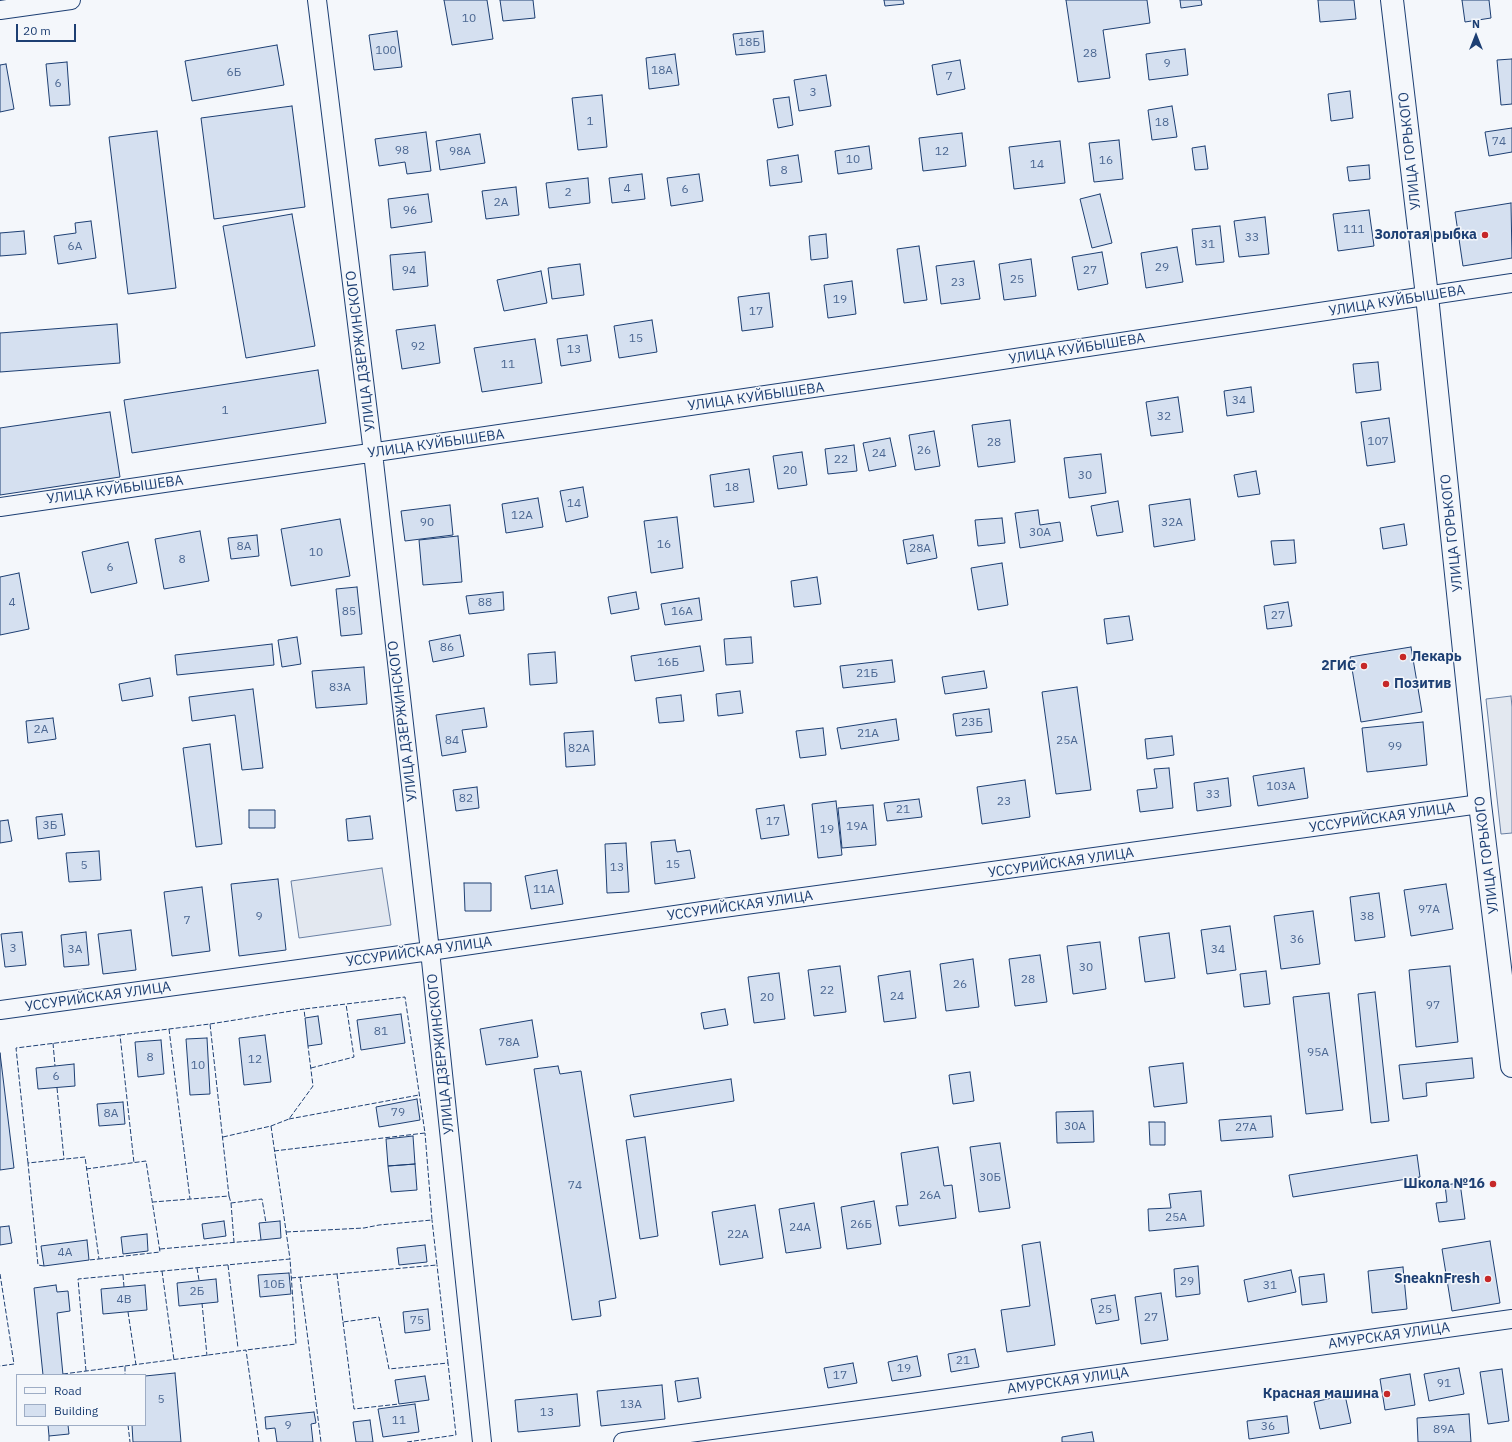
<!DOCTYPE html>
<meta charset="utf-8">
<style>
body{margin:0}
#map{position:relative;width:1512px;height:1442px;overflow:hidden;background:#f4f7fb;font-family:"IBM Plex Sans",sans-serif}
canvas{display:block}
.legend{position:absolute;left:16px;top:1374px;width:130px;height:52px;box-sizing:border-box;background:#f4f7fb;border:1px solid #9eadc5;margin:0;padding:5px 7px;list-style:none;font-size:12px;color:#1d3f73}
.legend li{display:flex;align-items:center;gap:8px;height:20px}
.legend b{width:20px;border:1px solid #9eadc5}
.north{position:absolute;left:1456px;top:16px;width:40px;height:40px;-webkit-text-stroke:3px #f4f7fb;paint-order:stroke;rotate:0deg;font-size:11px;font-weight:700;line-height:16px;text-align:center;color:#1d3f73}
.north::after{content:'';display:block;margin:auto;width:14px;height:18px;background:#1d3f73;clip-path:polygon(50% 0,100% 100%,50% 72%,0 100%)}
.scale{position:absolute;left:16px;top:24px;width:60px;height:18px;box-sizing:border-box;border:2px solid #1d3f73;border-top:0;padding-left:5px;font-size:12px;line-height:14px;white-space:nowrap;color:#1d3f73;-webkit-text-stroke:3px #f4f7fb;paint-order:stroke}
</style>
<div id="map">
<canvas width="1512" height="1442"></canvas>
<ul class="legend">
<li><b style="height:5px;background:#f4f7fb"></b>Road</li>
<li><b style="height:11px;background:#d5e0f0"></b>Building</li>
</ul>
<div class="north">N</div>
<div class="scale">20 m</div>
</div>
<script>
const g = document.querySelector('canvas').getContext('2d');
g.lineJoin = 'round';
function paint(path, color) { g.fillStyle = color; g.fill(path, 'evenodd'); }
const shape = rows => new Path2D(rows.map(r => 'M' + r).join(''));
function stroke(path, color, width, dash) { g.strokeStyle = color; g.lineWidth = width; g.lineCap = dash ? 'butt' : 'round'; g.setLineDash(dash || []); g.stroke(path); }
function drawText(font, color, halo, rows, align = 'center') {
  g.font = font + ' "IBM Plex Sans",sans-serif'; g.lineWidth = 3; g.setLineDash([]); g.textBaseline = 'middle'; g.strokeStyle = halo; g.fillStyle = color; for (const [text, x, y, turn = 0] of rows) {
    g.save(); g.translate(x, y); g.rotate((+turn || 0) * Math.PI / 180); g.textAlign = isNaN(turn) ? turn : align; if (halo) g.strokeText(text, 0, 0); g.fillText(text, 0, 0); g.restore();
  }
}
const parking = shape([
 [1511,696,1512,707,1512,833,1501,834,1486,699,1511,696],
 [382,868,391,925,299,938,291,881,382,868]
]);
const building = shape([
 [444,0,487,0,493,39,452,45,444,0],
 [500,0,533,0,535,18,503,21,500,0],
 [884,0,903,0,904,4,885,6,884,0],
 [1066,0,1147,0,1150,23,1103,30,1110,78,1078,82,1066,0],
 [1180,0,1201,0,1202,5,1181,8,1180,0],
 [1318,0,1354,0,1356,19,1320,22,1318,0],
 [1462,0,1489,0,1491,18,1465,22,1462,0],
 [397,31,402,67,374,70,369,35,397,31],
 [763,31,765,52,736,55,733,34,763,31],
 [277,45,284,85,192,101,185,61,277,45],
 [1185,49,1188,75,1149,80,1146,54,1185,49],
 [675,54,679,85,649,89,646,58,675,54],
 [1512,59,1512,104,1501,105,1497,60,1512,59],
 [960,60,965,89,937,95,932,65,960,60],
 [67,62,70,105,50,106,46,64,67,62],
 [6,64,14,109,0,112,0,65,6,64],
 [826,75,831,106,799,111,794,80,826,75],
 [1350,91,1353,118,1331,121,1328,94,1350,91],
 [602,95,607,147,578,150,572,98,602,95],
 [789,97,793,125,778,128,773,99,789,97],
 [292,106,305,207,214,219,201,118,292,106],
 [1172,106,1177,137,1152,140,1148,110,1172,106],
 [1512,128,1512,152,1489,156,1485,132,1512,128],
 [157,131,176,288,128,294,109,137,157,131],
 [426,132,431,171,407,174,405,162,379,166,375,139,426,132],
 [962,133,966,166,923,171,919,138,962,133],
 [480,134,485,163,440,170,436,141,480,134],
 [1119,140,1123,179,1094,182,1089,143,1119,140],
 [1060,141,1065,183,1014,189,1009,147,1060,141],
 [869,146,872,169,838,174,835,151,869,146],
 [1205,146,1208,169,1195,170,1192,148,1205,146],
 [798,155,802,182,770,186,767,160,798,155],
 [1369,165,1370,179,1349,181,1347,167,1369,165],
 [642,174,645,199,612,203,609,178,642,174],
 [699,174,703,201,671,206,667,178,699,174],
 [588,178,590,203,549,208,546,183,588,178],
 [516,187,519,215,486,219,482,191,516,187],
 [428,194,432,222,391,228,388,199,428,194],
 [1100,194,1112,243,1092,248,1080,199,1100,194],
 [1511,203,1512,258,1463,266,1455,212,1511,203],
 [1369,210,1374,246,1338,251,1333,214,1369,210],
 [292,214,315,346,246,358,223,226,292,214],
 [1265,217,1269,254,1239,257,1234,221,1265,217],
 [91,221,96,258,58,264,54,236,76,233,75,223,91,221],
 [1220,226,1224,262,1196,265,1192,229,1220,226],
 [24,231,26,254,0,256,0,233,24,231],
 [826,234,828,258,811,260,809,236,826,234],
 [919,246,927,300,904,303,897,249,919,246],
 [1177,247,1183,282,1146,288,1141,253,1177,247],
 [425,252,428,286,393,290,390,255,425,252],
 [1102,252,1108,284,1078,290,1072,257,1102,252],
 [1031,259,1036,296,1004,300,999,264,1031,259],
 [974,261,980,299,941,304,936,266,974,261],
 [580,264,584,295,552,299,548,268,580,264],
 [541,271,547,303,504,311,497,280,541,271],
 [852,281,856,314,828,318,824,285,852,281],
 [769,293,773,327,742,331,738,297,769,293],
 [652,320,657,352,619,358,614,326,652,320],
 [117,324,120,363,0,372,0,333,117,324],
 [435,325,440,363,402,369,396,330,435,325],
 [587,335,591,361,561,366,557,339,587,335],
 [535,339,542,383,482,392,474,348,535,339],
 [1378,362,1381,390,1356,393,1353,364,1378,362],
 [318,370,326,423,132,453,124,400,318,370],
 [1251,387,1254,412,1227,416,1224,391,1251,387],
 [1178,397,1183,432,1151,436,1146,402,1178,397],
 [110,412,120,477,0,495,0,428,110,412],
 [1389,418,1395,462,1367,466,1361,422,1389,418],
 [1010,420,1015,462,978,467,972,425,1010,420],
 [934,431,940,466,915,470,909,435,934,431],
 [890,438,896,466,869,471,863,443,890,438],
 [854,445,857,471,828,474,825,449,854,445],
 [802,452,807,485,778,489,773,456,802,452],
 [1101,454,1106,493,1069,498,1064,458,1101,454],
 [749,469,754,502,714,507,710,475,749,469],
 [1256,471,1260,494,1238,497,1234,475,1256,471],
 [583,487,588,517,566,522,560,491,583,487],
 [538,498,543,527,506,533,502,504,538,498],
 [1190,499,1195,540,1154,547,1149,505,1190,499],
 [1118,501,1123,532,1097,536,1091,506,1118,501],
 [450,505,453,535,405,541,401,511,450,505],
 [1038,510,1040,525,1060,522,1063,541,1020,548,1015,513,1038,510],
 [677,517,683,568,651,573,644,521,677,517],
 [1002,518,1005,543,978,546,975,520,1002,518],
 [340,519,350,576,291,586,281,529,340,519],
 [1404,524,1407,545,1383,549,1380,528,1404,524],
 [200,531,209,581,164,589,155,539,200,531],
 [257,535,259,556,231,559,228,538,257,535],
 [933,535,937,558,907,564,903,540,933,535],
 [458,536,462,582,423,585,419,540,458,536],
 [1294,540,1296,563,1274,565,1271,541,1294,540],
 [128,542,137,583,91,593,82,552,128,542],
 [1002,563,1008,605,978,610,971,568,1002,563],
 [19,573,29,629,0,635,0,577,19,573],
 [817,577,821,604,794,607,791,581,817,577],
 [357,587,362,634,341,636,336,589,357,587],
 [503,592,504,610,469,614,466,596,503,592],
 [636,592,639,609,611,614,608,597,636,592],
 [699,598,702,620,665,625,661,604,699,598],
 [1288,602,1292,626,1267,629,1264,606,1288,602],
 [1129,616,1133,640,1107,644,1104,619,1129,616],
 [460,635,464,656,433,662,429,641,460,635],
 [297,637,301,664,282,667,278,640,297,637],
 [751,637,753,663,726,665,724,639,751,637],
 [272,644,274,665,177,675,175,655,272,644],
 [700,646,704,671,635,681,631,656,700,646],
 [1411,647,1422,712,1361,722,1350,657,1411,647],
 [555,652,557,683,530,685,528,654,555,652],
 [892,660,895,682,843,688,840,666,892,660],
 [364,667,367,704,316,708,312,671,364,667],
 [984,671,987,688,945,694,942,677,984,671],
 [150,678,153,696,122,701,119,684,150,678],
 [1077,687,1091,790,1056,794,1042,692,1077,687],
 [253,689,263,768,242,770,235,715,192,721,189,697,253,689],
 [740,691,743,713,718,716,716,694,740,691],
 [681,695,684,721,659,723,656,698,681,695],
 [484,708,487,727,462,730,466,752,442,756,436,715,484,708],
 [989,709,992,732,956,736,953,714,989,709],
 [53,718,56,739,28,743,26,721,53,718],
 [896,719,899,740,841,749,837,728,896,719],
 [1423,722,1427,765,1367,772,1362,728,1423,722],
 [823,728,826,755,800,758,796,731,823,728],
 [593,731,595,765,566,767,564,733,593,731],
 [1172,736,1174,755,1147,759,1145,739,1172,736],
 [210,744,222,844,196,847,183,748,210,744],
 [1169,768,1173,808,1140,812,1137,790,1157,788,1154,769,1169,768],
 [1304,768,1308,798,1258,806,1253,776,1304,768],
 [1228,778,1231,806,1197,811,1194,783,1228,778],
 [1025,780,1030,817,982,824,977,787,1025,780],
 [477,787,479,808,456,811,453,790,477,787],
 [919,799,922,817,887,821,884,803,919,799],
 [836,801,842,855,818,858,812,804,836,801],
 [784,805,789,835,761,839,756,809,784,805],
 [873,805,876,845,842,848,838,808,873,805],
 [249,810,275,810,275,828,249,828,249,810],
 [62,814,65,835,38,839,36,817,62,814],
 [370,816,373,839,348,841,346,819,370,816],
 [8,820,12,841,0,843,0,821,8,820],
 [675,840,677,852,690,850,695,878,655,884,651,842,675,840],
 [626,843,629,892,607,893,605,844,626,843],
 [99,851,101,880,69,882,66,853,99,851],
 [557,870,563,904,531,909,525,876,557,870],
 [278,879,286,950,239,956,231,884,278,879],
 [464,883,491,883,491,911,465,911,464,883],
 [1446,884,1453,929,1411,936,1404,890,1446,884],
 [202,887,210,951,172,956,164,892,202,887],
 [1379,893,1385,937,1355,941,1350,897,1379,893],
 [1313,911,1320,964,1281,969,1274,916,1313,911],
 [1230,926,1236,970,1207,974,1201,930,1230,926],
 [131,930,136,970,103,974,98,934,131,930],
 [22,932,26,965,5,967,1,934,22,932],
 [86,932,89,965,64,967,61,935,86,932],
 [1169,933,1175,978,1145,982,1139,937,1169,933],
 [1100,942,1106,989,1073,994,1067,946,1100,942],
 [1040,955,1047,1002,1015,1006,1009,959,1040,955],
 [973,959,979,1007,946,1011,940,964,973,959],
 [840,966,846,1012,814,1016,808,970,840,966],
 [1450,966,1458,1042,1416,1047,1409,970,1450,966],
 [910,971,916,1018,884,1022,878,976,910,971],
 [1266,971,1270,1004,1244,1007,1240,974,1266,971],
 [779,973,785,1019,754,1023,748,977,779,973],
 [1375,992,1389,1121,1371,1123,1358,994,1375,992],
 [1329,993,1343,1110,1306,1114,1293,997,1329,993],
 [725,1009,728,1025,704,1029,701,1013,725,1009],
 [401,1014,405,1043,361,1050,357,1020,401,1014],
 [318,1016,322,1044,308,1046,305,1018,318,1016],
 [532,1020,538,1057,486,1065,480,1029,532,1020],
 [265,1035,271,1082,244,1085,239,1038,265,1035],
 [207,1038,210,1094,190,1095,186,1039,207,1038],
 [161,1040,164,1074,138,1077,135,1042,161,1040],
 [0,1053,14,1168,0,1170,0,1053],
 [1472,1058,1474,1078,1426,1083,1427,1096,1403,1099,1399,1065,1472,1058],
 [1183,1063,1187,1103,1154,1107,1149,1067,1183,1063],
 [74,1064,75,1086,38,1089,36,1068,74,1064],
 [558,1066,560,1074,581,1071,616,1298,599,1301,601,1316,572,1320,534,1069,558,1066],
 [970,1072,974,1101,953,1104,949,1075,970,1072],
 [731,1079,734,1101,634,1117,630,1095,731,1079],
 [417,1099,420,1120,379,1127,376,1107,417,1099],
 [123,1102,125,1124,99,1126,97,1104,123,1102],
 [1093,1111,1094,1142,1057,1143,1056,1112,1093,1111],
 [1271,1116,1273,1137,1221,1141,1219,1120,1271,1116],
 [1149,1122,1165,1122,1165,1145,1150,1145,1149,1122],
 [413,1136,415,1164,388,1166,386,1139,413,1136],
 [645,1137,658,1236,640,1239,626,1140,645,1137],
 [1000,1143,1010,1208,979,1212,970,1147,1000,1143],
 [938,1147,944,1186,952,1185,956,1218,899,1226,896,1206,908,1205,901,1153,938,1147],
 [1417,1155,1420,1177,1293,1197,1289,1175,1417,1155],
 [415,1164,417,1190,391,1192,388,1166,415,1164],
 [1460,1183,1465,1219,1439,1222,1436,1203,1447,1202,1445,1185,1460,1183],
 [1201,1191,1204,1226,1149,1231,1148,1209,1171,1208,1169,1194,1201,1191],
 [874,1201,881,1244,847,1249,841,1207,874,1201],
 [814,1203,821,1248,786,1253,779,1209,814,1203],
 [755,1205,763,1258,720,1265,712,1212,755,1205],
 [224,1221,226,1236,204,1239,202,1224,224,1221],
 [280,1221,281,1238,261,1240,259,1223,280,1221],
 [9,1226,12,1243,0,1245,0,1227,9,1226],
 [147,1234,148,1251,123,1254,121,1237,147,1234],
 [87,1240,89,1260,44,1266,41,1246,87,1240],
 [1490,1241,1500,1303,1452,1311,1442,1249,1490,1241],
 [1040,1242,1055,1345,1007,1352,1001,1310,1030,1306,1022,1245,1040,1242],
 [425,1245,427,1262,399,1265,397,1248,425,1245],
 [1198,1266,1200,1294,1176,1297,1174,1269,1198,1266],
 [1403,1267,1407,1309,1372,1313,1368,1271,1403,1267],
 [1291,1270,1296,1292,1248,1302,1244,1280,1291,1270],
 [289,1273,291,1294,260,1297,258,1275,289,1273],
 [1324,1274,1327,1302,1302,1305,1299,1277,1324,1274],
 [216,1279,218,1302,179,1306,177,1283,216,1279],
 [56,1285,57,1292,68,1291,70,1311,57,1313,63,1375,43,1375,34,1288,56,1285],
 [145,1285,147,1310,103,1314,101,1289,145,1285],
 [1161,1293,1168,1340,1141,1344,1135,1297,1161,1293],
 [1115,1295,1119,1320,1096,1324,1091,1299,1115,1295],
 [428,1309,430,1330,405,1333,403,1312,428,1309],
 [975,1349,979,1367,951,1372,948,1354,975,1349],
 [917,1356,921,1376,892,1381,888,1362,917,1356],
 [853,1363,857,1383,828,1388,824,1368,853,1363],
 [1459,1368,1464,1394,1429,1401,1424,1374,1459,1368],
 [1502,1369,1509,1421,1488,1424,1480,1372,1502,1369],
 [175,1373,181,1442,133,1442,132,1425,145,1425,145,1376,175,1373],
 [1410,1374,1415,1405,1385,1410,1380,1379,1410,1374],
 [425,1376,429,1400,399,1404,395,1380,425,1376],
 [698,1378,701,1398,678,1402,675,1381,698,1378],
 [662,1385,665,1419,601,1426,597,1391,662,1385],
 [577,1394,580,1426,518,1432,515,1400,577,1394],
 [1345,1395,1351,1423,1320,1429,1314,1402,1345,1395],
 [415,1404,419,1432,383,1437,378,1409,415,1404],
 [314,1412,316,1423,311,1424,313,1442,277,1442,275,1428,266,1429,265,1417,314,1412],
 [1469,1414,1471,1442,1418,1442,1417,1418,1469,1414],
 [1287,1416,1289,1433,1249,1439,1247,1421,1287,1416],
 [370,1420,373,1442,356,1442,353,1422,370,1420],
 [48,1425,68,1425,69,1434,49,1436,48,1425],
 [1092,1432,1094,1442,1062,1442,1062,1437,1092,1432]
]);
const street = shape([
 [317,0,373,453,430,951,482,1442],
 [0,10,71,0],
 [0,507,936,370,1512,283],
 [0,1010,430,951,716,909,1480,804],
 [623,1442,912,1403,1512,1319]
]);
const secondary = shape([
 [1392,0,1427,296,1480,804,1512,1066]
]);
const fence = shape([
 [210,1024,304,1009,305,1018],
 [169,1029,190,1199],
 [120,1035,210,1024,229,1196,153,1202],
 [53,1043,55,1066],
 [311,1068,354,1057,346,1004],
 [57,1088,64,1159],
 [289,1119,419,1095],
 [271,1126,290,1259],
 [223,1137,271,1126,289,1119,313,1086,308,1046],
 [274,1151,425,1133,405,997,304,1009],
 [28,1163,16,1048,120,1035,134,1163],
 [86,1169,146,1161,160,1252,99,1259],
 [229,1196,231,1203,262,1199,266,1223],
 [231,1203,234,1242],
 [286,1232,364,1228,379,1225,432,1220,425,1133],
 [160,1249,261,1240],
 [228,1265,238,1348],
 [44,1266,38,1265,28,1163,85,1157,99,1259,89,1260],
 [197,1268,199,1280],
 [162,1271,174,1360],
 [0,1274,14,1364,0,1366],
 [337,1274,343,1322,379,1317,389,1369,448,1363,437,1265],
 [123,1275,124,1287],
 [300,1277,321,1442],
 [291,1278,437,1265,432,1220],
 [202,1303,207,1356],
 [128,1312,136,1365],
 [343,1322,354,1409,399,1404],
 [125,1366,246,1350,259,1442],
 [86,1371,78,1279,290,1259,296,1344,246,1350],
 [63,1374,125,1366,125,1375],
 [128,1425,130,1442],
 [49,1436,49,1442],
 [407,1442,456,1435,448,1363]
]);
const markers = [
 [1485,235,4,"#c62828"],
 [1403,657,4,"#c62828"],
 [1364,666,4,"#c62828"],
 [1386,684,4,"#c62828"],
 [1493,1184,4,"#c62828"],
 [1488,1279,4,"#c62828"],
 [1387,1394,4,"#c62828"]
];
const numberNames = [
 ["10",469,19],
 ["18Б",749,43],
 ["100",386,51],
 ["28",1090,54],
 ["9",1167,64],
 ["18А",662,71],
 ["6Б",234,73],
 ["7",949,77],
 ["6",58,84],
 ["3",813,93],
 ["1",590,122],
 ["18",1162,123],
 ["74",1499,142],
 ["98",402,151],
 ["98А",460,152],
 ["12",942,152],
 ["10",853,160],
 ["16",1106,161],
 ["14",1037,165],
 ["8",784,171],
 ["4",627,189],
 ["6",685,190],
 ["2",568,193],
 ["2А",501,203],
 ["96",410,211],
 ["111",1354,230],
 ["33",1252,238],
 ["31",1208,245],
 ["6А",75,247],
 ["29",1162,268],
 ["94",409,271],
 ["27",1090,271],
 ["25",1017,280],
 ["23",958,283],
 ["19",840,300],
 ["17",756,312],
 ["15",636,339],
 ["92",418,347],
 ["13",574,350],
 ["11",508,365],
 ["34",1239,401],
 ["1",225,411],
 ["32",1164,417],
 ["107",1378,442],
 ["28",994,443],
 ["26",924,451],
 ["24",879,454],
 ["22",841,460],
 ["20",790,471],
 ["30",1085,476],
 ["18",732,488],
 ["14",574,504],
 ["12А",522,516],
 ["90",427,523],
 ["32А",1172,523],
 ["30А",1040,533],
 ["16",664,545],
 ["8А",244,547],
 ["28А",920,549],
 ["10",316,553],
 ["8",182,560],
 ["6",110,568],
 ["4",12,603],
 ["88",485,603],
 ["85",349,612],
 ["16А",682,612],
 ["27",1278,616],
 ["86",447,648],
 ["16Б",668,663],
 ["21Б",867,674],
 ["83А",340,688],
 ["23Б",972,723],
 ["2А",41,730],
 ["21А",868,734],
 ["84",452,741],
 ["25А",1067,741],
 ["99",1395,747],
 ["82А",579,749],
 ["103А",1281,787],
 ["33",1213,795],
 ["82",466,799],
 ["23",1004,802],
 ["21",903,810],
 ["17",773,822],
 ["3Б",50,826],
 ["19А",857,827],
 ["19",827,830],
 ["15",673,865],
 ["5",84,866],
 ["13",617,868],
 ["11А",544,890],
 ["97А",1429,910],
 ["9",259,917],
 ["38",1367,917],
 ["7",187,921],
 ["36",1297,940],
 ["3",13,949],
 ["3А",75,950],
 ["34",1218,950],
 ["30",1086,968],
 ["28",1028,980],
 ["26",960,985],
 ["22",827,991],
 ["24",897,997],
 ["20",767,998],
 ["97",1433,1006],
 ["81",381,1032],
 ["78А",509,1043],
 ["95А",1318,1053],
 ["8",150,1058],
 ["12",255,1060],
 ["10",198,1066],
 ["6",56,1077],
 ["79",398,1113],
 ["8А",111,1114],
 ["30А",1075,1127],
 ["27А",1246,1128],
 ["30Б",990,1178],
 ["74",575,1186],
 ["26А",930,1196],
 ["25А",1176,1218],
 ["26Б",861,1225],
 ["24А",800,1228],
 ["22А",738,1235],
 ["4А",65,1253],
 ["29",1187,1282],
 ["10Б",274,1285],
 ["31",1270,1286],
 ["2Б",197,1292],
 ["4В",124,1300],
 ["25",1105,1310],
 ["27",1151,1318],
 ["75",417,1321],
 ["21",963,1361],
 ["19",904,1369],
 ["17",840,1376],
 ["91",1444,1384],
 ["5",161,1400],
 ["13А",631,1405],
 ["13",547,1413],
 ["11",399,1421],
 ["9",288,1426],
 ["36",1268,1427],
 ["89А",1444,1430]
];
const streetNames = [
 ["УЛИЦА ГОРЬКОГО",1410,151,-96],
 ["УЛИЦА КУЙБЫШЕВА",1397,301,-9],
 ["УЛИЦА КУЙБЫШЕВА",1077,349,-9],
 ["УЛИЦА ДЗЕРЖИНСКОГО",361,351,-97],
 ["УЛИЦА КУЙБЫШЕВА",756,397,-8],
 ["УЛИЦА КУЙБЫШЕВА",436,444,-8],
 ["УЛИЦА КУЙБЫШЕВА",115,490,-8],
 ["УЛИЦА ГОРЬКОГО",1452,533,-96],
 ["УЛИЦА ДЗЕРЖИНСКОГО",403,721,-97],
 ["УССУРИЙСКАЯ УЛИЦА",1382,818,-8],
 ["УЛИЦА ГОРЬКОГО",1487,855,-97],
 ["УССУРИЙСКАЯ УЛИЦА",1061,863,-8],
 ["УССУРИЙСКАЯ УЛИЦА",740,906,-8],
 ["УССУРИЙСКАЯ УЛИЦА",419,952,-8],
 ["УССУРИЙСКАЯ УЛИЦА",98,997,-8],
 ["УЛИЦА ДЗЕРЖИНСКОГО",441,1054,-96],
 ["АМУРСКАЯ УЛИЦА",1389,1336,-8],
 ["АМУРСКАЯ УЛИЦА",1068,1381,-8]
];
const poiNames = [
 ["Золотая рыбка",1477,235],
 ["Лекарь",1411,657,"left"],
 ["2ГИС",1356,666],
 ["Позитив",1394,684,"left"],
 ["Школа №16",1485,1184],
 ["SneaknFresh",1480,1279],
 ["Красная машина",1379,1394]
];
paint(parking, '#e3e8f0');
stroke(parking, '#687fa3', 1);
paint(building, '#d5e0f0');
stroke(building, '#1d3f73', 1);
stroke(street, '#1d3f73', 20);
stroke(secondary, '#1d3f73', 24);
stroke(street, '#f4f7fb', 18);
stroke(secondary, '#f4f7fb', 22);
stroke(fence, '#1d3f73', 1, [5, 2]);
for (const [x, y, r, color] of markers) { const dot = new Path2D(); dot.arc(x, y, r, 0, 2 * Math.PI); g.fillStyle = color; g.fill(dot); stroke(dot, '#f4f7fb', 1.5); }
drawText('12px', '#4b6792', null, numberNames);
drawText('14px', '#1d3f73', '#f4f7fb', streetNames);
drawText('bold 14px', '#1d3f73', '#f4f7fb', poiNames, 'right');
</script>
